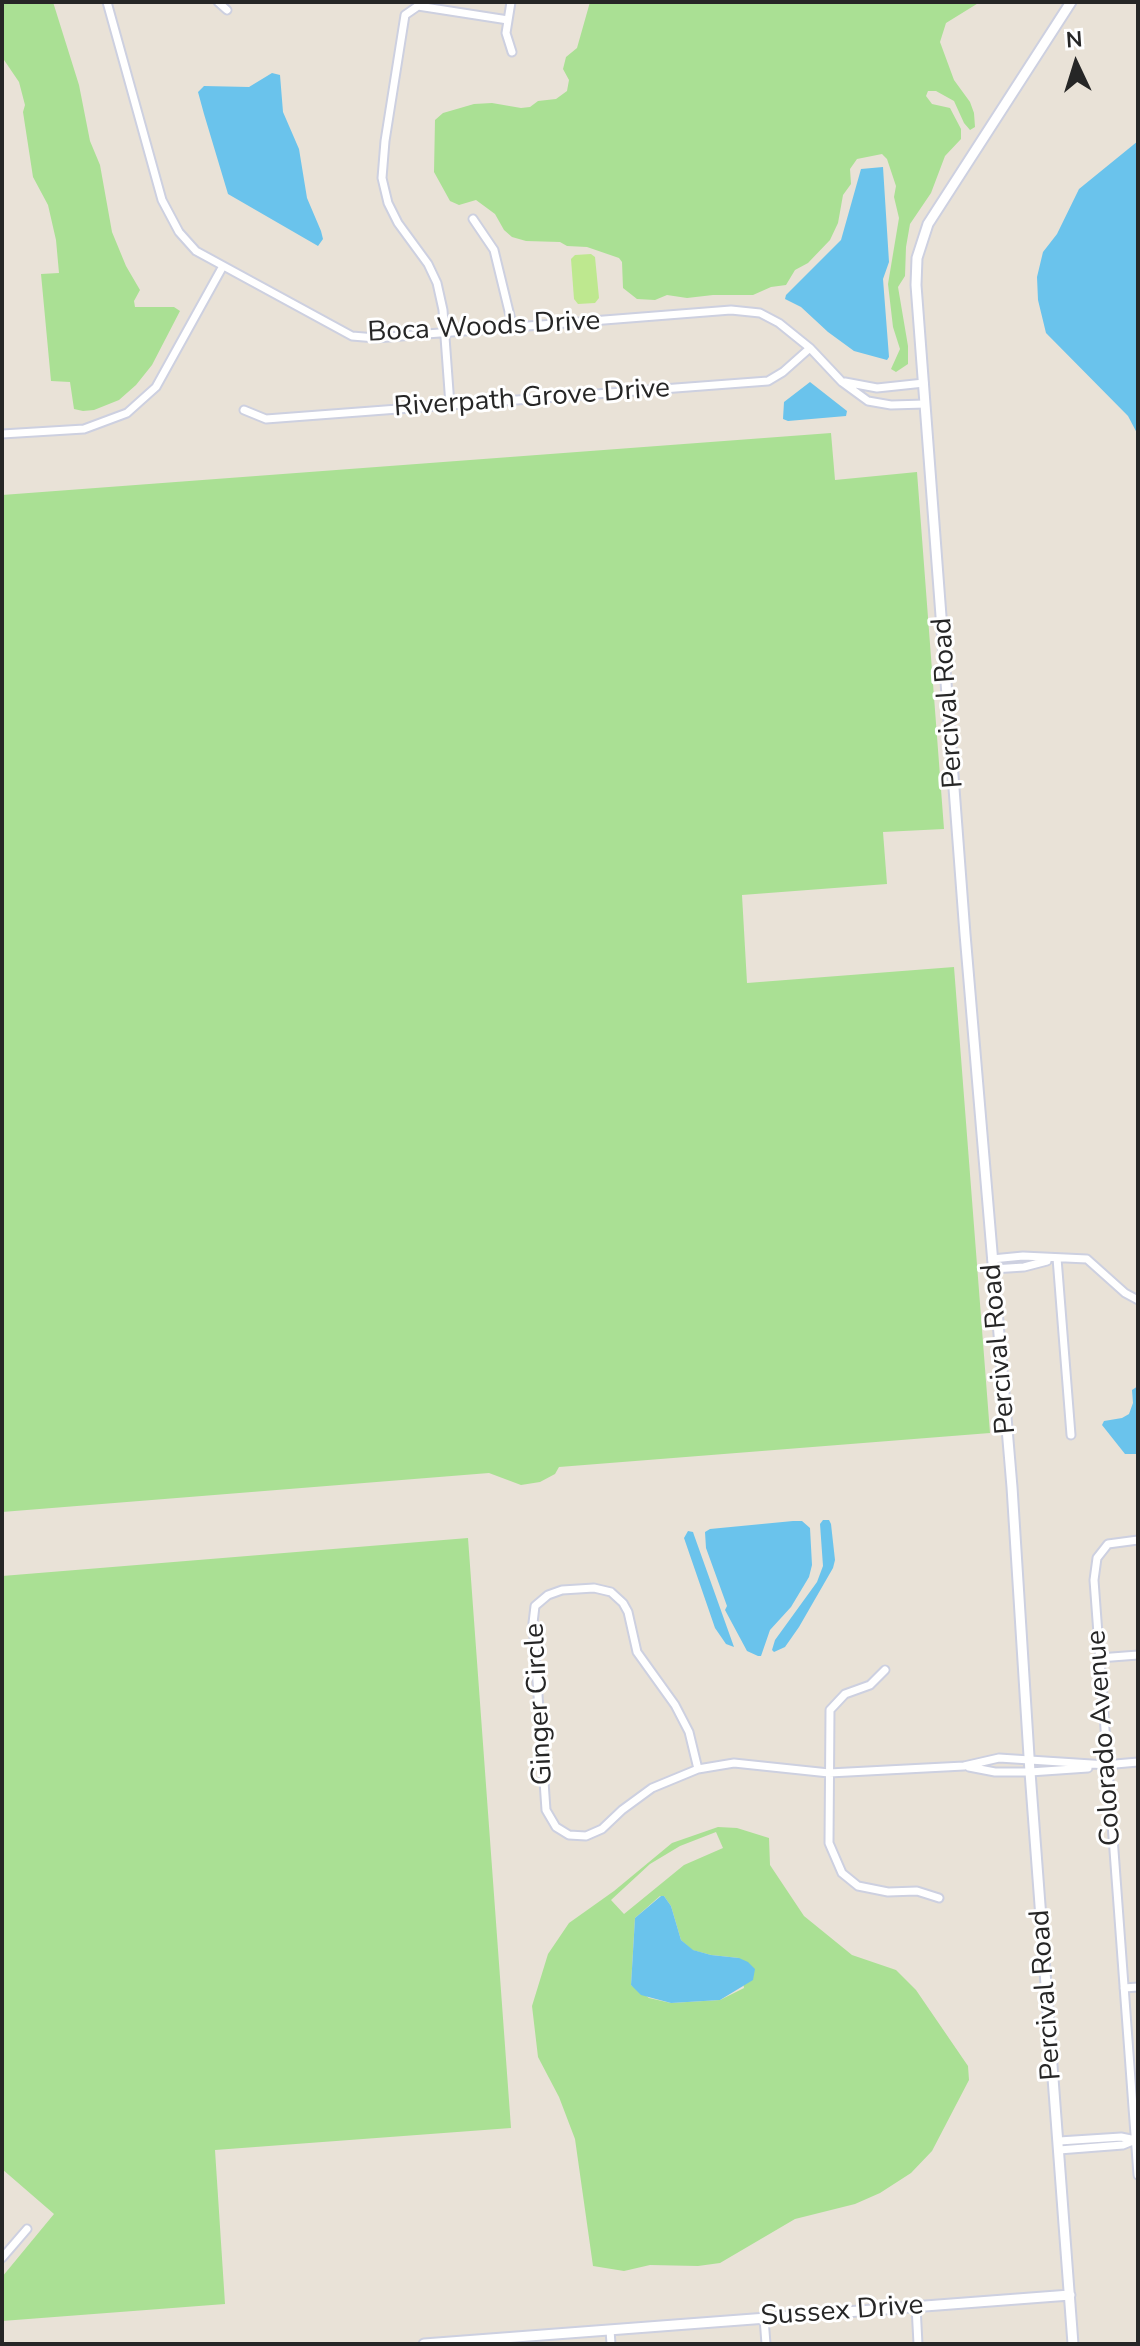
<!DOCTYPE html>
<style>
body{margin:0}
#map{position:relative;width:1140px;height:2346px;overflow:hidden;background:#e9e2d7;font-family:"Nunito Sans",sans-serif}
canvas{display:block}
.frame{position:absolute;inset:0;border:4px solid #262626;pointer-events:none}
.north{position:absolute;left:1036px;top:24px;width:80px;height:80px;-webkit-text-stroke:6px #fff;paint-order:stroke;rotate:356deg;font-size:22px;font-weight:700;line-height:32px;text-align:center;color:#262626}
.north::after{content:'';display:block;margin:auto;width:28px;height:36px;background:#262626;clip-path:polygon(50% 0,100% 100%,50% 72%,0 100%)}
</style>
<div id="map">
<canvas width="1140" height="2346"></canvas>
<div class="frame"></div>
<div class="north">N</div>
</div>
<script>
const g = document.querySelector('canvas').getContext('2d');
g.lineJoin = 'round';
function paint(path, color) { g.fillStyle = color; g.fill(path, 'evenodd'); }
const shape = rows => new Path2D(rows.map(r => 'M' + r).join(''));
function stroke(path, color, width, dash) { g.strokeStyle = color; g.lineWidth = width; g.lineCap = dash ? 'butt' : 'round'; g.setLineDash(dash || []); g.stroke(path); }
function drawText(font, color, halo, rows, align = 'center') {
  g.font = font + ' "Nunito Sans",sans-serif'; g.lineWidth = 6; g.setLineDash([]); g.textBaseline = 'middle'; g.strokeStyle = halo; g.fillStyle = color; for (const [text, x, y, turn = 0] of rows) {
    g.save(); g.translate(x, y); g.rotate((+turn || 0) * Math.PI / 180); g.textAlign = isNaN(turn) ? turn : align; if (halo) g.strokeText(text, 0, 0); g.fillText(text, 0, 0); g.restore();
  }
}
const green = shape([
 [2,2,53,2,79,85,90,141,100,165,112,232,126,266,140,290,134,301,135,307,174,307,180,311,152,365,136,385,119,400,94,410,83,411,74,409,70,382,51,381,41,274,59,273,56,240,48,205,33,177,23,112,25,105,19,82,2,57],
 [590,2,980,2,946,23,940,42,954,80,970,102,974,113,975,127,970,130,964,123,954,101,936,91,928,91,926,96,932,104,950,108,961,129,961,139,945,156,931,193,910,224,906,247,905,276,898,287,908,346,908,364,896,372,891,369,900,349,893,327,888,284,899,218,894,197,896,186,887,159,882,154,857,159,850,169,851,184,843,195,838,223,830,240,808,263,795,270,786,285,771,287,753,295,713,295,687,298,667,295,655,300,637,299,623,288,622,262,619,258,587,247,567,246,560,242,526,241,512,237,504,230,495,214,476,200,459,205,450,201,434,172,435,120,443,113,474,104,492,103,521,108,530,107,538,101,556,99,567,91,569,80,563,69,566,57,577,48],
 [831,433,835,480,917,472,944,829,883,832,887,884,742,895,747,983,954,967,990,1433,559,1467,555,1474,540,1482,521,1485,489,1473,2,1512,2,495],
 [468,1538,511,2128,215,2150,225,2304,2,2321,2,2277,54,2214,2,2169,2,1576],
 [718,1827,737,1828,769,1838,770,1865,804,1916,852,1955,896,1970,916,1990,968,2066,969,2080,932,2151,911,2173,880,2193,855,2204,795,2219,720,2263,698,2266,650,2265,624,2271,593,2266,575,2139,559,2097,538,2057,532,2006,548,1954,569,1923,614,1891,672,1843],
 [716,1832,723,1848,684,1865,624,1914,611,1900,650,1864,680,1846],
 [660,1896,664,1896,671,1906,681,1940,692,1950,711,1955,739,1958,744,1988,720,2000,671,2003,649,1998,631,1985,635,1918]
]);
const pitch = shape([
 [591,254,595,257,599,298,595,303,578,304,574,299,571,259,575,255]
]);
const water = shape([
 [272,73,280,75,283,112,299,149,307,198,321,231,323,239,318,246,228,194,204,114,198,92,204,86,249,87],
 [1138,141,1138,435,1128,416,1046,333,1038,300,1037,277,1043,252,1057,234,1079,189],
 [883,167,889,262,883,279,889,357,887,360,854,351,828,332,801,307,785,299,786,295,841,240,861,169],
 [810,382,847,411,846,416,788,421,783,419,784,402],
 [1138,1386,1138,1454,1125,1454,1102,1425,1104,1421,1122,1418,1129,1414,1133,1403,1132,1390],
 [823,1520,829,1520,831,1524,835,1560,833,1568,799,1627,785,1647,774,1652,772,1650,775,1640,817,1582,823,1566,820,1524],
 [793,1521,802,1521,810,1528,812,1565,809,1577,791,1607,770,1630,761,1656,758,1656,747,1651,725,1610,727,1606,706,1548,705,1532,710,1529],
 [688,1531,693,1532,694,1535,734,1647,726,1644,715,1628,684,1538],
 [661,1896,664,1896,671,1906,681,1940,693,1950,711,1955,739,1958,748,1962,755,1969,753,1980,720,2000,671,2003,641,1995,631,1985,635,1918]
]);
const minor = shape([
 [107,2,162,200,179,232,196,251,352,336,376,338,731,310,760,313,779,323,810,348,842,382,868,401,891,405,925,404],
 [218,2,227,10],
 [511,2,506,33,512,52],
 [473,219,494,250,513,328],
 [845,382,877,388,924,383],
 [450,405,443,310,437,283,428,264,398,223,388,203,382,178,385,141,405,15,418,6,508,20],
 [244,410,266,419,768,381,783,372,810,348],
 [2,434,84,429,127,413,156,387,223,266],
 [1057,1258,1071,1435],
 [992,1259,1023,1256,1087,1259,1125,1293,1138,1300],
 [993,1269,1024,1267,1047,1261],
 [1138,1540,1108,1544,1097,1558,1094,1580,1138,2175],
 [1099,1658,1138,1655],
 [885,1670,870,1685,845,1694,830,1710,829,1843,842,1873,858,1886,888,1892,917,1891,939,1898],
 [1104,1765,1138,1762],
 [969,1767,995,1772,1030,1772,1088,1768],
 [698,1769,689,1732,675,1705,637,1652,628,1612,623,1603,611,1592,594,1588,562,1590,548,1595,535,1606,533,1623,546,1810,556,1827,569,1835,586,1836,602,1829,622,1810,652,1788,698,1769,734,1763,829,1773,964,1766,999,1758,1107,1765],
 [1124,1988,1138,1987],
 [1059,2141,1121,2137,1136,2140],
 [1059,2150,1123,2145,1133,2141],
 [2,2258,27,2229],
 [916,2306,918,2344],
 [764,2318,766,2344],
 [610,2330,611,2344]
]);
const tertiary = shape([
 [1071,2,928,224,917,258,916,285,965,934,1012,1487,1030,1772,1073,2344],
 [424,2344,1070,2295]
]);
const streetNames = [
 ["Boca Woods Drive",484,328,-3],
 ["Riverpath Grove Drive",532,399,-4],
 ["Percival Road",949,703,-94],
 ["Percival Road",1000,1349,-95],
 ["Ginger Circle",540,1704,-93],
 ["Colorado Avenue",1105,1738,-94],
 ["Percival Road",1047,1995,-94],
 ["Sussex Drive",842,2312,-4]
];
paint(green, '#aae094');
paint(pitch, '#bee88f');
paint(water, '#6ac3ec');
stroke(minor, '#cdd0e0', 11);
stroke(tertiary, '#cdd0e0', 13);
stroke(minor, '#fff', 7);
stroke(tertiary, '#fff', 9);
drawText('28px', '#262626', '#fff', streetNames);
</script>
